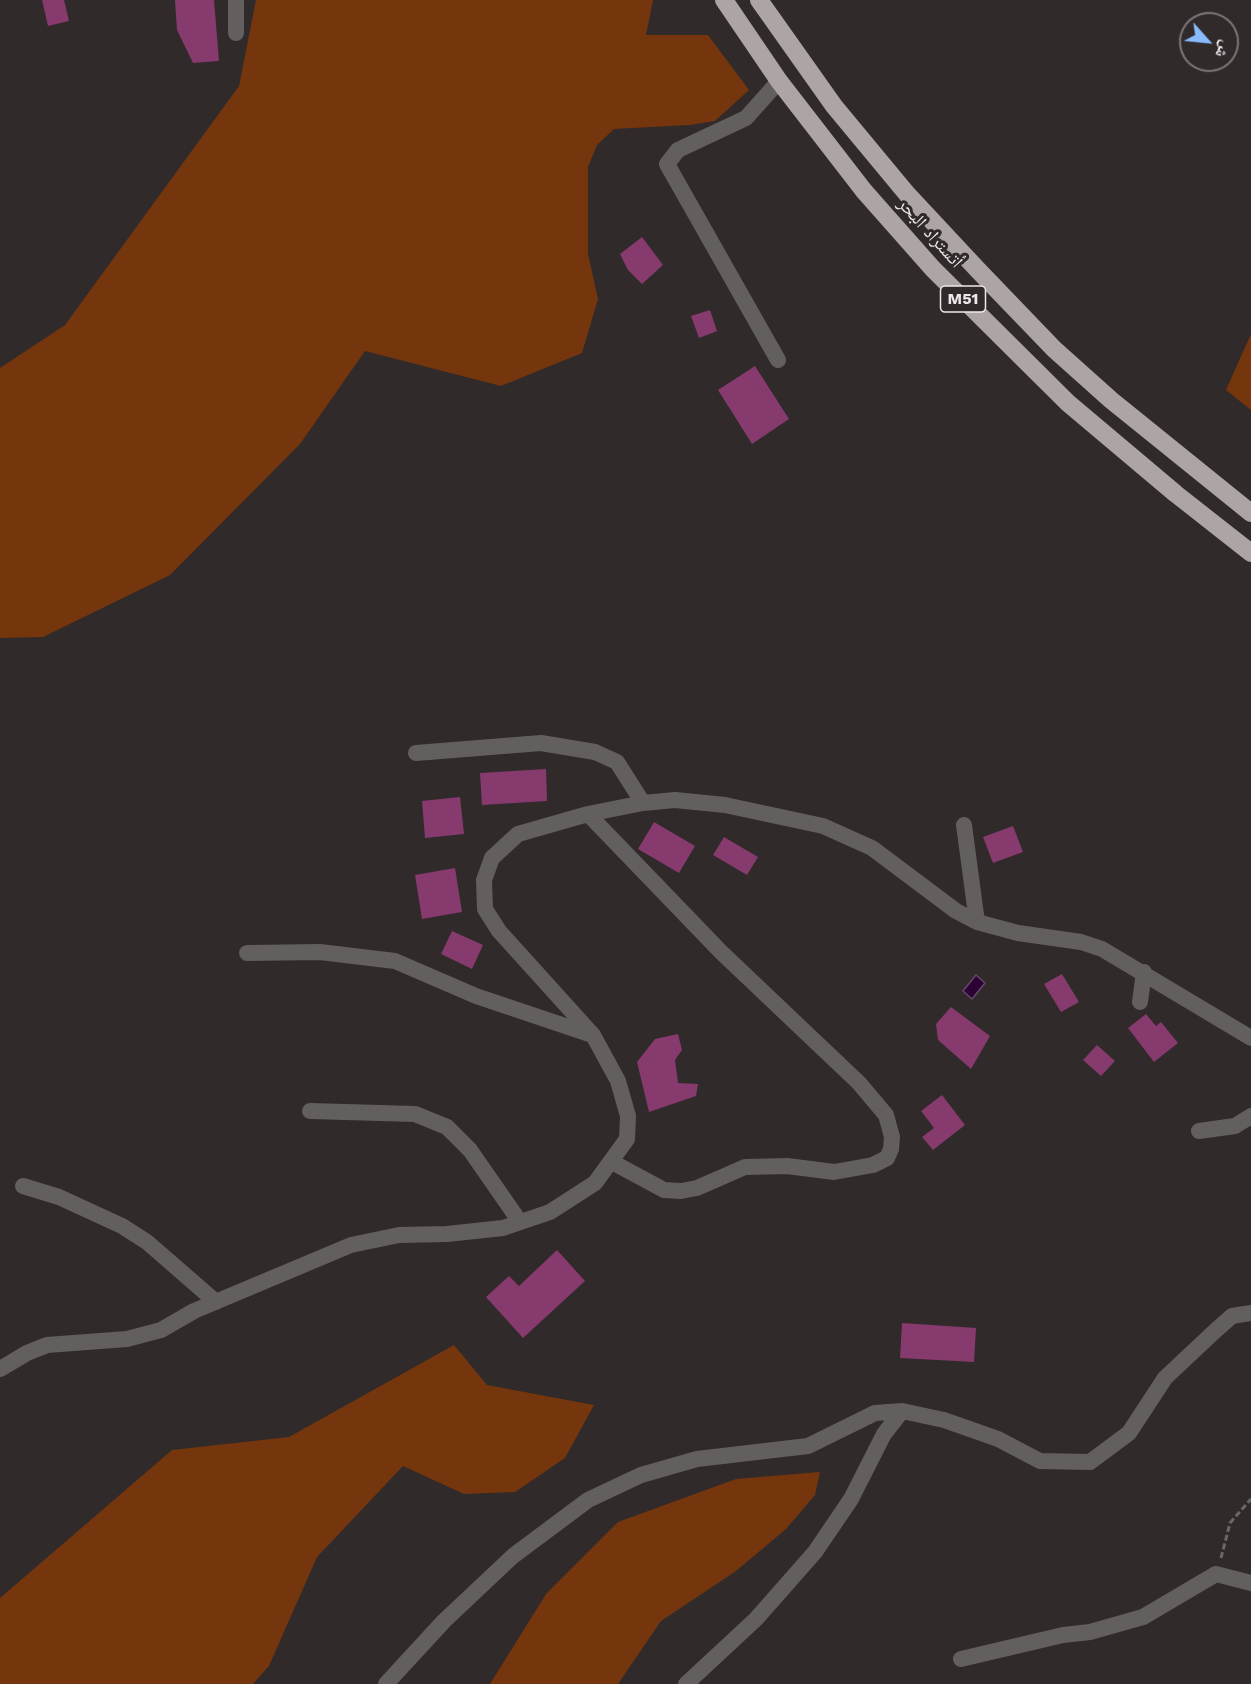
<!DOCTYPE html>
<meta charset="utf-8">
<style>
body{margin:0}
#map{position:relative;width:1251px;height:1684px;overflow:hidden;background:#302a2b;font-family:"Work Sans","Noto Naskh Arabic",sans-serif}
canvas{display:block}
.north{position:absolute;left:1179px;top:12px;width:60px;height:60px;box-sizing:border-box;background:#302a2b;border:2px solid #7c7677;border-radius:50%;rotate:117deg;font-size:16px;font-weight:700;line-height:24px;text-align:center;color:#ede9ea}
.north::after{content:'';display:block;margin:auto;width:21px;height:27px;background:#88bbfc;clip-path:polygon(50% 0,100% 100%,50% 72%,0 100%)}
</style>
<div id="map">
<canvas width="1251" height="1684"></canvas>
<div class="north">ش</div>
</div>
<script>
const g = document.querySelector('canvas').getContext('2d');
g.lineJoin = 'round';
function paint(path, color) { g.fillStyle = color; g.fill(path, 'evenodd'); }
const shape = rows => new Path2D(rows.map(r => 'M' + r).join(''));
function stroke(path, color, width, dash) { g.strokeStyle = color; g.lineWidth = width; g.lineCap = dash ? 'butt' : 'round'; g.setLineDash(dash || []); g.stroke(path); }
function drawText(font, color, halo, rows, align = 'center') {
  g.font = font + ' "Work Sans","Noto Naskh Arabic",sans-serif'; g.lineWidth = 6; g.setLineDash([]); g.textBaseline = 'middle'; g.strokeStyle = halo; g.fillStyle = color; for (const [text, x, y, turn = 0] of rows) {
    g.save(); g.translate(x, y); g.rotate((+turn || 0) * Math.PI / 180); g.textAlign = isNaN(turn) ? turn : align; if (halo) g.strokeText(text, 0, 0); g.fillText(text, 0, 0); g.restore();
  }
}
const green = shape([
 [256,0,653,0,646,35,708,35,749,90,715,121,689,125,614,129,597,145,588,167,588,254,598,299,582,353,501,386,365,351,300,444,170,575,43,637,0,638,0,368,65,325,239,86],
 [1251,334,1251,410,1226,390],
 [454,1345,487,1385,594,1405,565,1458,515,1492,464,1494,403,1466,317,1557,269,1666,253,1684,0,1684,0,1598,172,1450,289,1437],
 [820,1472,815,1495,786,1529,736,1571,661,1621,618,1684,490,1684,546,1594,618,1522,736,1479]
]);
const water = shape([
 [976,975,985,983,972,999,963,991,976,975]
]);
const building = shape([
 [42,0,64,0,69,21,48,26],
 [175,0,214,0,219,61,193,63,177,30],
 [642,237,663,265,642,284,628,270,620,254],
 [710,310,717,331,699,338,691,316],
 [755,366,789,419,752,444,718,390],
 [546,769,547,801,482,805,480,773],
 [460,797,464,834,425,838,422,801],
 [654,822,695,846,679,873,638,849],
 [1013,826,1023,852,993,863,983,837],
 [724,837,758,857,747,875,713,855],
 [455,868,462,912,422,919,415,875],
 [452,931,483,945,472,969,441,954],
 [1062,974,1079,1002,1061,1012,1044,984],
 [951,1007,990,1036,971,1069,938,1040,936,1024],
 [1146,1014,1156,1026,1161,1022,1178,1043,1154,1062,1128,1028],
 [678,1034,682,1050,675,1060,678,1083,698,1084,696,1096,649,1112,637,1062,655,1039],
 [1097,1045,1115,1061,1101,1076,1083,1060],
 [942,1095,965,1125,933,1150,922,1137,934,1128,921,1111],
 [557,1250,585,1281,523,1338,486,1297,509,1276,519,1286],
 [902,1323,976,1328,974,1362,900,1358]
]);
const path = shape([
 [1221,1558,1230,1523,1251,1499]
]);
const street = shape([
 [236,0,236,33],
 [778,360,667,164,678,150,746,118,779,81],
 [416,753,541,743,595,752,617,762,643,803],
 [588,814,721,952,859,1083,886,1115,892,1137,891,1149,887,1158,873,1165,834,1172,787,1166,745,1167,697,1188,681,1191,664,1190,612,1162],
 [964,825,977,922],
 [247,953,320,952,395,961,476,996,592,1035],
 [1140,1002,1144,972],
 [310,1111,415,1114,447,1127,470,1150,520,1222],
 [1199,1131,1235,1126,1251,1116],
 [23,1186,59,1197,122,1226,147,1242,216,1302],
 [0,1369,27,1353,47,1345,127,1339,161,1330,194,1311,351,1245,399,1235,447,1234,503,1228,550,1212,595,1183,627,1139,628,1116,618,1081,593,1035,499,931,485,909,484,880,492,858,518,834,588,814,643,803,675,800,725,805,823,826,872,848,956,911,977,922,1018,933,1081,942,1102,949,1251,1038],
 [961,1659,1063,1635,1090,1632,1143,1617,1216,1574,1251,1583],
 [386,1684,444,1621,513,1556,588,1500,641,1475,697,1459,808,1446,875,1413,902,1411,944,1420,998,1439,1040,1461,1090,1462,1129,1433,1165,1378,1215,1331,1232,1316,1251,1313],
 [686,1684,756,1619,815,1552,851,1499,884,1434,902,1411]
]);
const highway = shape([
 [724,0,779,81,864,191,933,269,1068,403,1176,494,1251,553],
 [759,0,834,106,907,194,977,269,1054,349,1111,400,1251,513]
]);
const shields = [
 [963,299,45]
];
const shieldNames = [
 ["M51",963,299]
];
const streetNames = [
 ["أتستراد البحر",930,233,48]
];
paint(green, '#75360d');
paint(water, '#2c0234');
stroke(water, '#66476b', 1.5);
paint(building, '#873a6d');
stroke(path, '#6c6768', 3, [6, 3]);
stroke(street, '#625f5e', 16);
stroke(highway, '#aca5a4', 18);
for (const [x, y, w] of shields) { const box = new Path2D(); box.roundRect(x - w / 2, y - 13, w, 26, 4.5); g.fillStyle = '#302a2b'; g.fill(box); stroke(box, '#ede9ea', 1.5); }
drawText('bold 16px', '#ede9ea', null, shieldNames);
drawText('18px', '#ede9ea', '#302a2b', streetNames);
</script>
